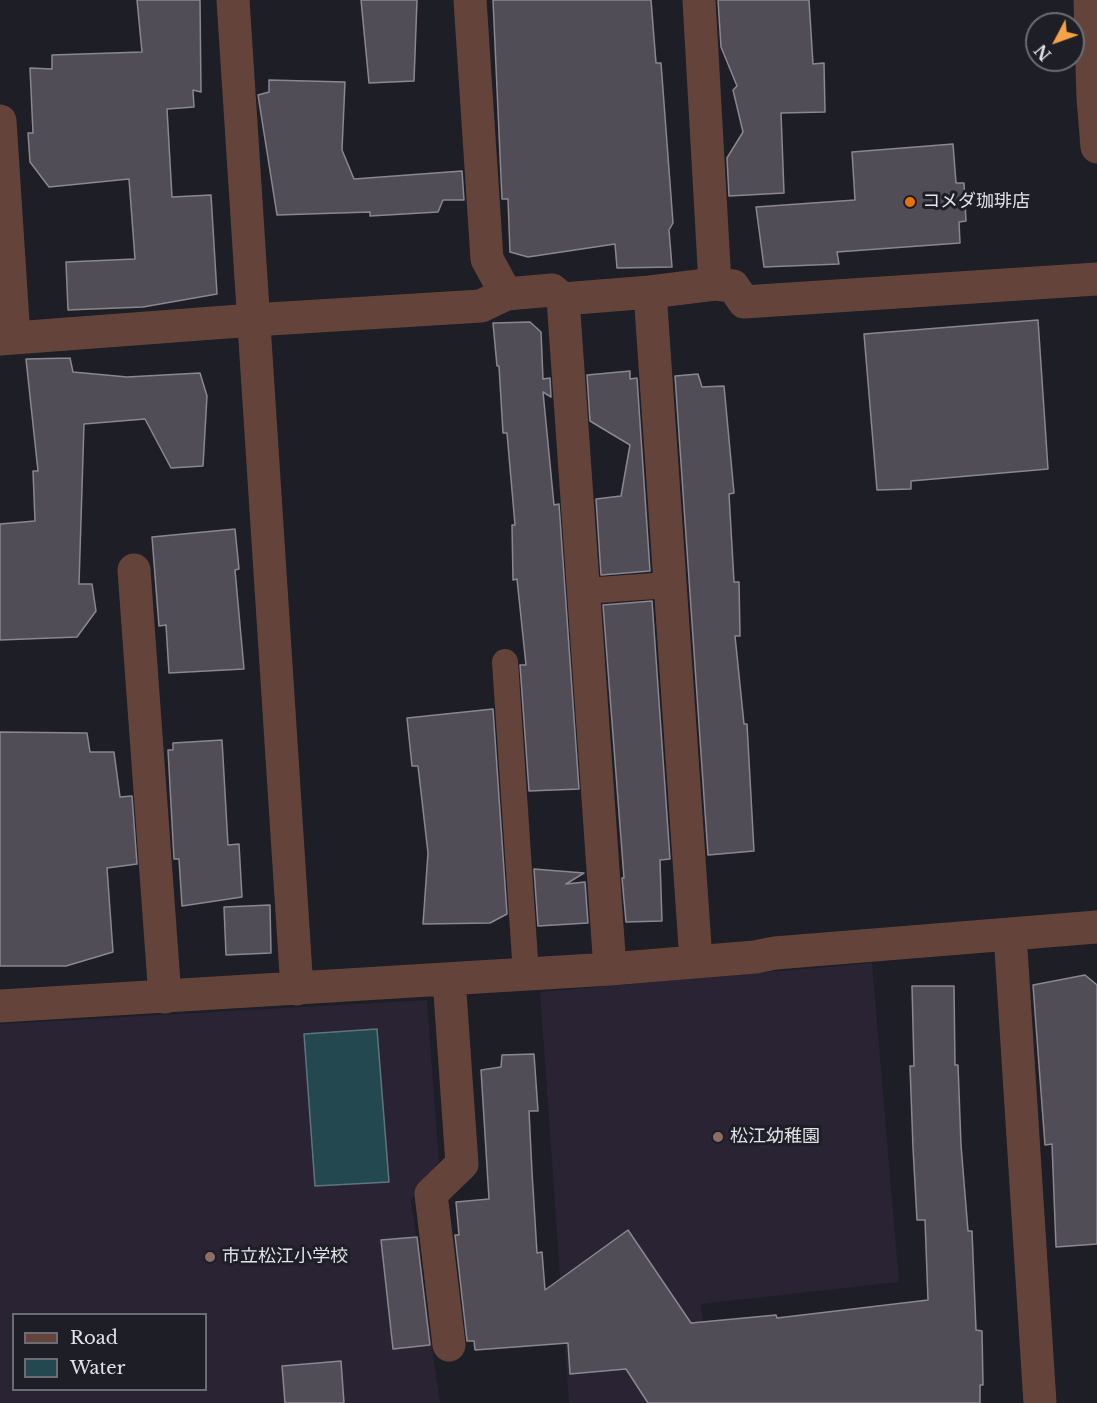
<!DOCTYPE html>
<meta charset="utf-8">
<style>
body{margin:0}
#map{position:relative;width:1097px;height:1403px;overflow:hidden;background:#1e1e26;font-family:"Libre Baskerville",serif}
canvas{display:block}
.legend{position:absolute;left:12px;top:1313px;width:195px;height:78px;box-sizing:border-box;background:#1e1e26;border:2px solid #6c6c74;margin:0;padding:8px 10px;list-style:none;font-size:18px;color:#e2e2e8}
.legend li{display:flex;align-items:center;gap:12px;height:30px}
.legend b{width:30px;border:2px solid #6c6c74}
.north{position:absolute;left:1025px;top:12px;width:60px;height:60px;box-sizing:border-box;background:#1e1e26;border:2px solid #6c6c74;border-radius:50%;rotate:229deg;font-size:16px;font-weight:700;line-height:24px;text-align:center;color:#e2e2e8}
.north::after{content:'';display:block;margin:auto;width:21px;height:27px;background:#f6a247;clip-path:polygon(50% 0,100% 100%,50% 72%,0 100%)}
</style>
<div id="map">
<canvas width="1097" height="1403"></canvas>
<ul class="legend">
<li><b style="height:8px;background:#64443a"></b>Road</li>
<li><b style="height:16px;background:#244850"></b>Water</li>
</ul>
<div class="north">N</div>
</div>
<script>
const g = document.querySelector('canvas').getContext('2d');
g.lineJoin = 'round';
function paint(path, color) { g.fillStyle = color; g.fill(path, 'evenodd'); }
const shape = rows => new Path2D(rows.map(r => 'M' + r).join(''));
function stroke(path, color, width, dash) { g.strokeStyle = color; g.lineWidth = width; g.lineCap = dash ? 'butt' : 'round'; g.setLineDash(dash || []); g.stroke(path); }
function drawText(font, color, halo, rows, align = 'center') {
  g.font = font + ' "Libre Baskerville","Noto Sans JP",serif'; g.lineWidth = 6; g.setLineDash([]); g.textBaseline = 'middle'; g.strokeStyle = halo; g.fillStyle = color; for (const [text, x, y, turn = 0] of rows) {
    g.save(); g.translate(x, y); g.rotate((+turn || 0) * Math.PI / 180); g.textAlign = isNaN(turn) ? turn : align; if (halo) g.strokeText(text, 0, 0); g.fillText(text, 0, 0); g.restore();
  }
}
const education = shape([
 [872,963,899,1282,701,1304,713,1403,569,1403,540,992],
 [427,1000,439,1162,411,1200,440,1403,0,1403,0,1024],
 [14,1314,206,1314,206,1390,14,1390]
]);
const water = shape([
 [377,1029,389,1182,315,1186,304,1034,377,1029]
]);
const building = shape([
 [137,0,200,0,201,92,193,90,194,107,167,109,172,197,211,195,217,294,143,307,68,310,66,262,135,259,129,179,49,187,30,162,28,133,33,133,30,68,52,69,52,55,142,52,137,0],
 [361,0,417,0,414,81,369,83,361,0],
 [493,0,651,0,656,63,661,63,673,223,669,230,672,267,617,268,615,244,528,257,510,252,508,199,502,199,493,0],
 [718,0,809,0,813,64,824,63,825,112,781,113,784,193,729,196,727,158,743,132,733,90,737,86,721,47,718,0],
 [269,80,345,82,342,150,354,179,462,171,464,200,443,200,438,212,370,216,370,212,277,215,258,95,269,92,269,80],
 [953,144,956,183,964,183,966,221,959,222,960,243,837,252,839,264,764,267,756,207,855,200,852,152,953,144],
 [1038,320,1048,469,911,481,911,489,877,490,864,334,1038,320],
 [530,322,541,332,543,379,550,378,551,397,543,392,554,505,559,504,579,789,529,791,520,665,526,665,517,579,513,580,512,525,515,525,507,433,503,433,499,366,497,366,493,323,530,322],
 [70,358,73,372,127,377,200,373,207,396,203,466,171,468,145,419,84,424,79,584,92,584,96,611,77,637,0,640,0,524,35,521,33,471,38,471,26,359,70,358],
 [630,371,630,379,637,378,650,571,601,575,596,499,621,496,630,445,590,421,587,375,630,371],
 [698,374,702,387,724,386,734,493,729,494,734,582,739,582,740,636,735,636,744,724,747,724,754,851,708,855,675,376,698,374],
 [235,529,239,569,235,570,244,669,169,673,166,625,159,626,152,537,235,529],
 [652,601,670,859,660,860,662,921,626,922,622,878,624,878,603,605,652,601],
 [493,709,507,914,490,923,423,924,428,853,418,766,412,766,407,718,493,709],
 [0,732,87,733,90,752,114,752,120,797,132,796,137,864,107,868,113,952,66,966,0,966,0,732],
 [222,740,228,845,239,844,242,897,182,906,179,859,174,859,168,750,173,750,173,743,222,740],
 [534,869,584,873,566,884,585,882,588,923,538,926,534,869],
 [270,905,271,953,226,955,224,907,270,905],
 [1085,975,1097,985,1097,1244,1056,1247,1052,1144,1045,1145,1033,985,1085,975],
 [912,986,954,986,955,1065,958,1065,961,1145,968,1231,972,1231,976,1330,982,1331,983,1385,980,1385,980,1403,648,1403,626,1369,570,1374,568,1343,475,1350,474,1341,467,1341,455,1235,459,1235,456,1202,489,1199,481,1070,501,1067,502,1055,534,1054,538,1111,529,1111,532,1172,537,1253,542,1252,545,1290,628,1230,691,1323,776,1315,777,1318,928,1300,925,1220,917,1220,913,1148,910,1066,914,1066,912,986],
 [417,1237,430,1345,393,1349,381,1240,417,1237],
 [341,1361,344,1403,285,1403,282,1366,341,1361]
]);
const lane = shape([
 [584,591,669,585],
 [505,662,526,974]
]);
const street = shape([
 [233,0,297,989],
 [470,0,487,259,506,294],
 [699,0,715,284],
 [1090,0,1093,98,1097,147],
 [0,121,14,338],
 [650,292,696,961],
 [563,299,610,969],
 [0,339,253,320,481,306,506,294,552,290,563,299,650,292,715,284,733,286,744,302,1097,279],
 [134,570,165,997],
 [1010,934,1040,1403],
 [0,1006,610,969,755,957,775,953,1097,927],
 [449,1345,431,1194,462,1164,449,979]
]);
const markers = [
 [910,202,6,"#e8710a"],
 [718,1137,6,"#8d6e63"],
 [210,1257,6,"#8d6e63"]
];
const poiNames = [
 ["コメダ珈琲店",922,202],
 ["松江幼稚園",730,1137],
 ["市立松江小学校",222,1257]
];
paint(education, '#292333');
paint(water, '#244850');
stroke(water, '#5d767e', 1.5);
paint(building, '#514d56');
stroke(building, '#8b8790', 1.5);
stroke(lane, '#64443a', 26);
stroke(street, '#64443a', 33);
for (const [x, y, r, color] of markers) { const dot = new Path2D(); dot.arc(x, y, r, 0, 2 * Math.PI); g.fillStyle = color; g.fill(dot); stroke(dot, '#1e1e26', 2); }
drawText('18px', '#e2e2e8', '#1e1e26', poiNames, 'left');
</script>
